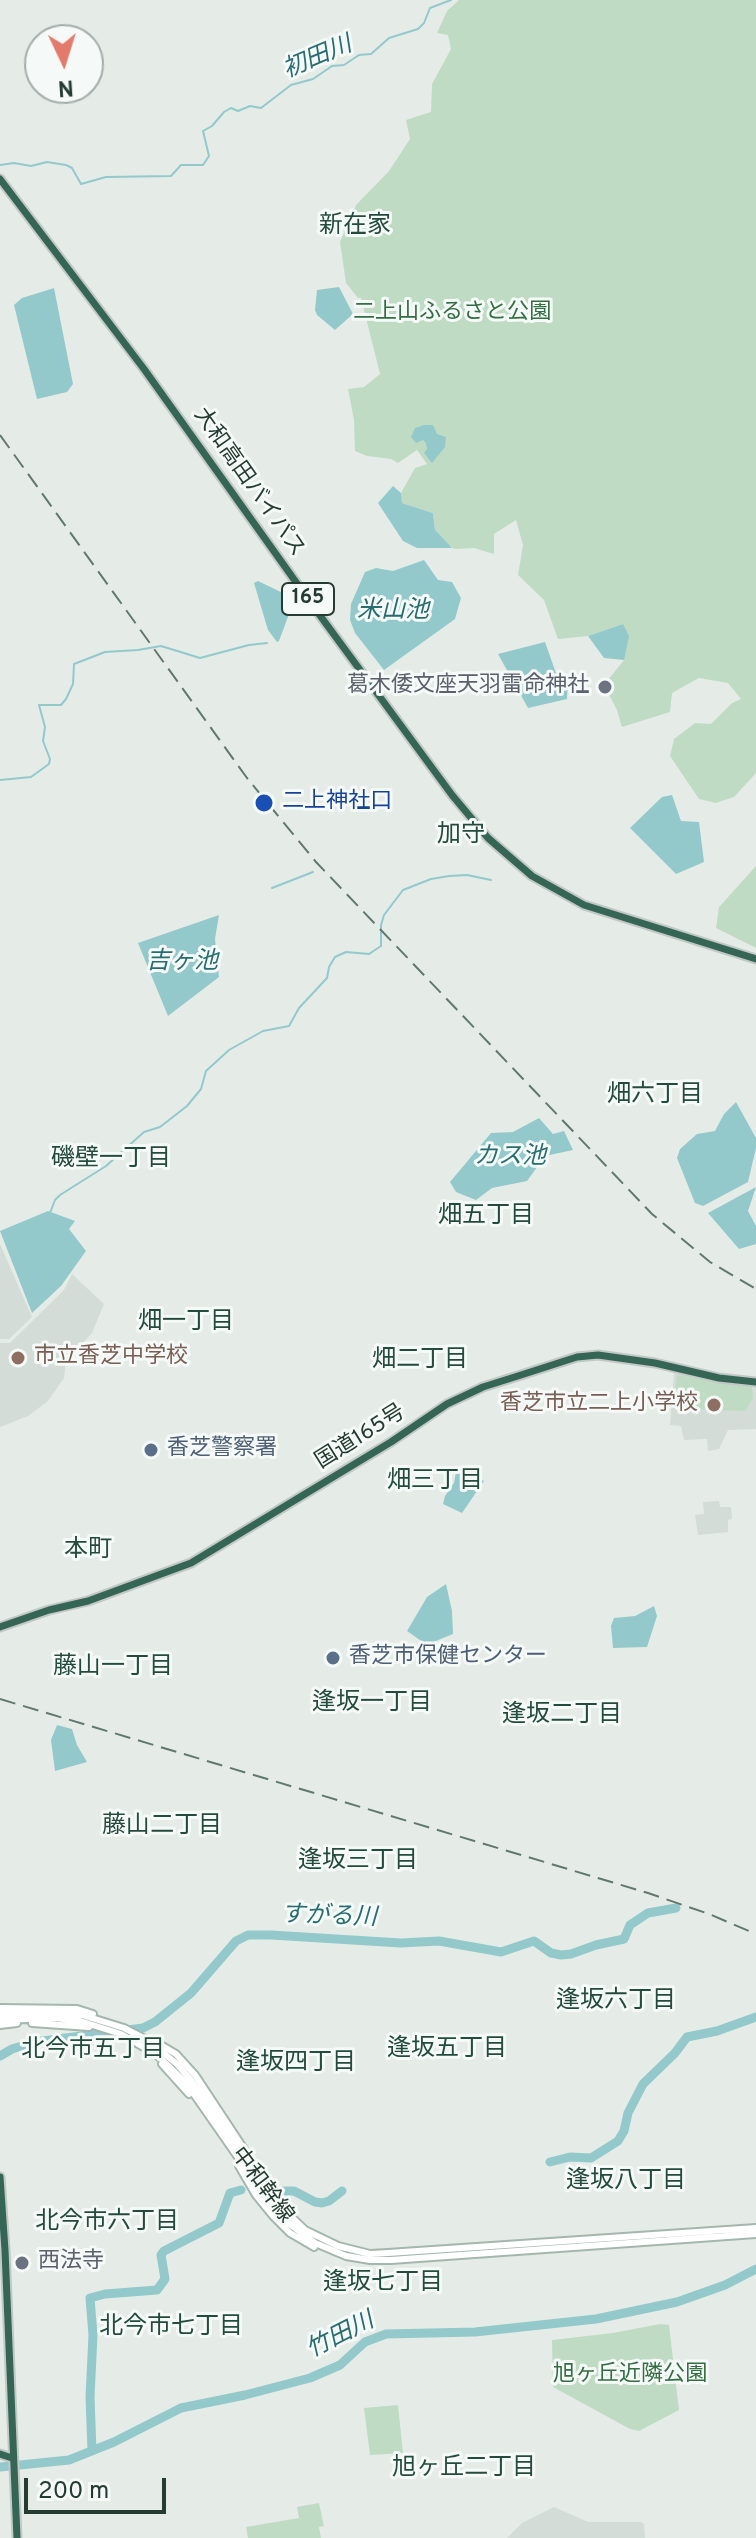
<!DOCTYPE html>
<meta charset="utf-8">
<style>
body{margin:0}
#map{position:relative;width:756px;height:2538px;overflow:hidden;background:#e5ece8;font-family:Overpass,sans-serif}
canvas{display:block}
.north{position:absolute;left:24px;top:24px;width:80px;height:80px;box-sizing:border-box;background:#f5f9f7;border:2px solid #a2ada9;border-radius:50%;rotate:176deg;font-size:22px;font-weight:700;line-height:32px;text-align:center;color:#263c33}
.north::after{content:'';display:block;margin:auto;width:28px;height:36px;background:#e37b6c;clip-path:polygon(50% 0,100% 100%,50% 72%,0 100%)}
.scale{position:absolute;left:24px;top:2478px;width:142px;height:36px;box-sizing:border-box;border:4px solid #263c33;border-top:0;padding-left:10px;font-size:24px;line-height:28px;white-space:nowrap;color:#263c33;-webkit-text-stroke:6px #f5f9f7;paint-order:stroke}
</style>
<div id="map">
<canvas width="756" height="2538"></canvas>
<div class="north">N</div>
<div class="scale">200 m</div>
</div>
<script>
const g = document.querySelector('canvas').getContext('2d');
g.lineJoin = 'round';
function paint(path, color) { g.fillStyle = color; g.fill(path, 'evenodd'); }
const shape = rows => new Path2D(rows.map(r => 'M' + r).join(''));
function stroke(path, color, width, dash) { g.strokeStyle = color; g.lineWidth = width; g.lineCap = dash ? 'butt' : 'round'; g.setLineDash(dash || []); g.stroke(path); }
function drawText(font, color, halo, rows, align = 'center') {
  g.font = font + ' Overpass,"Noto Sans JP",sans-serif'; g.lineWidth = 6; g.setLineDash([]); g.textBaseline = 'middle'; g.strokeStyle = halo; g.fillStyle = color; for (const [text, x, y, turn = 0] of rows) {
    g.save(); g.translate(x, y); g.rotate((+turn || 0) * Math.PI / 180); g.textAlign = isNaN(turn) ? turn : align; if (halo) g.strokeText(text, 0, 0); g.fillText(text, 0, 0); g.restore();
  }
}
const built = shape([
 [0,1244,32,1317,9,1339,0,1339],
 [72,1274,104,1304,92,1333,66,1361,64,1378,48,1401,28,1416,0,1427,0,1343,10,1343,64,1290],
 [674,1373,756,1386,756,1429,728,1430,719,1449,708,1451,707,1439,684,1440,681,1426,670,1425],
 [719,1501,720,1507,731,1507,732,1519,728,1520,728,1532,698,1535,695,1515,704,1514,703,1502],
 [554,2507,588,2522,641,2522,644,2524,645,2538,507,2538,522,2523]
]);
const green = shape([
 [459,0,756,0,756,773,734,797,716,803,699,799,670,756,674,739,695,723,711,724,732,703,741,699,728,683,699,678,672,693,670,712,622,727,617,710,604,685,624,660,623,624,588,636,558,639,544,600,518,575,523,545,516,520,494,534,494,554,474,548,454,549,441,539,435,530,433,513,402,503,401,493,415,468,427,464,417,450,398,463,391,459,367,456,355,451,354,420,348,389,364,387,380,374,361,298,358,298,346,283,340,242,356,205,389,171,410,139,406,120,431,112,432,84,451,49,448,35,437,33,447,11],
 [756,866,756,948,716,928,719,907],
 [677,1375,752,1387,753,1398,745,1411,682,1409,675,1391],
 [660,2324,669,2325,679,2410,639,2431,630,2429,553,2387,552,2340,613,2333],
 [398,2405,403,2453,370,2455,364,2408],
 [319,2503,324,2526,319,2527,321,2538,248,2538,246,2527,299,2518,297,2507]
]);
const water = shape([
 [339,287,353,314,335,330,317,315,315,310,317,290],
 [54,288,73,384,67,392,37,399,14,305,22,298],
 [424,425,433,425,437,434,446,437,445,447,432,463,424,453,427,449,426,443,423,440,416,443,411,437,415,428],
 [393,486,401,493,402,503,433,513,435,530,452,548,417,548,403,541,378,503],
 [424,560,438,580,452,582,461,598,455,619,384,670,355,633,350,620,351,604,365,572,376,568,393,571],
 [258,581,287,595,292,606,279,641,277,642,268,630,254,583],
 [623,624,629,636,624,660,604,658,588,636],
 [545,642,557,676,568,676,567,699,528,708,498,654],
 [672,795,681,821,699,822,704,862,676,874,630,828,662,797],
 [219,915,215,939,219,977,168,1016,138,943],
 [736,1102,756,1138,756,1148,748,1182,703,1206,695,1203,677,1158,680,1149,697,1134,715,1131,724,1114],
 [539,1118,553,1134,564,1131,573,1150,545,1156,527,1181,492,1188,476,1200,456,1192,450,1182,491,1133,513,1132],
 [756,1187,748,1211,756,1226,756,1244,739,1249,708,1213],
 [48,1211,75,1221,69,1229,86,1251,61,1286,32,1313,0,1231],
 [457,1466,484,1481,462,1513,443,1504,445,1496,454,1483],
 [446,1584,452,1611,453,1634,431,1643,424,1643,407,1631,427,1597],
 [654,1606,657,1616,647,1647,613,1648,611,1626,614,1618,635,1616],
 [57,1725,72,1729,77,1745,87,1762,55,1771,51,1740]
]);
const stream = shape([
 [0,165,14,163,31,166,47,162,66,165,72,168,81,184,106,177,171,176,181,165,203,165,209,156,203,131,212,126,224,112,231,108,238,111,250,106,261,108,291,85,313,79,332,66,344,65,359,55,371,54,389,38,418,29,424,23,430,8,451,0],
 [0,780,31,777,49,764,50,759,43,741,45,727,39,705,61,705,66,699,73,684,74,664,105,652,138,650,161,646,200,658,249,645,267,643],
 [272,888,313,872],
 [50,1213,55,1200,60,1195,106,1166,144,1132,160,1127,187,1106,201,1089,206,1071,229,1050,263,1031,289,1026,299,1008,327,978,329,967,335,957,346,952,369,954,381,946,381,925,384,915,403,890,431,879,449,876,467,875,491,880]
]);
const river = shape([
 [0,2056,12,2049,35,2042,143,2028,155,2022,191,1993,236,1941,248,1935,271,1935,401,1943,439,1941,501,1952,534,1941,551,1953,561,1955,571,1954,596,1945,624,1939,630,1925,648,1913,676,1908],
 [550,2162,570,2157,591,2158,618,2141,624,2131,628,2113,643,2084,675,2053,687,2037,717,2031,756,2017],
 [281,2191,294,2191,315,2202,322,2203,329,2201,342,2191],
 [92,2451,90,2397,93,2335,90,2298,105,2294,157,2290,165,2279,161,2255,164,2251,219,2223,230,2193,241,2190],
 [0,2467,69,2460,114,2442,181,2408,245,2395,310,2378,340,2365,365,2342,386,2334,475,2332,596,2319,677,2302,725,2285,756,2269]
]);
const secondary = shape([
 [0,2008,77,2009,93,2014],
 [0,2014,56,2013,82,2015,124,2028,147,2040,177,2064,190,2079,271,2195,284,2210,305,2230,338,2246,370,2254,388,2253,756,2228],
 [0,2020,56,2018,80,2021,121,2034,157,2055,187,2084,279,2216,315,2243,346,2256,370,2260,391,2260,756,2234],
 [32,2023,89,2027],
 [0,2025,17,2023],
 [154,2041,176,2054,195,2075,263,2178],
 [162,2064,189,2094],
 [239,2166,256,2195,274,2217,290,2233,314,2247]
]);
const highway = shape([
 [0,179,144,369,313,606,452,795,488,838,532,876,584,905,756,959],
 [0,1627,49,1610,88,1601,191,1563,391,1442,447,1404,483,1387,521,1375,577,1357,598,1355,655,1363,719,1378,756,1382],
 [0,2177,5,2250,17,2538],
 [0,2454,12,2458]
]);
const rail = shape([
 [0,435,247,778,316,862,652,1214,710,1262,756,1289],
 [0,1699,648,1893,709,1914,756,1934]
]);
const markers = [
 [605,687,8,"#6b7280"],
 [264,803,10,"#1a4fb4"],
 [18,1358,8,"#8d6e63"],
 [714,1405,8,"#8d6e63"],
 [151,1450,8,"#5c6f8a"],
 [333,1658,8,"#5c6f8a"],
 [22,2263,8,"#6b7280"]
];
const shields = [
 [308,599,52]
];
const shieldNames = [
 ["165",308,599]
];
const parkNames = [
 ["二上山ふるさと公園",452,314],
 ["旭ヶ丘近隣公園",630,2376]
];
const streetNames = [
 ["大和高田バイパス",248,483,55],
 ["国道165号",361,1438,-32],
 ["中和幹線",261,2186,53]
];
const worshipNames = [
 ["葛木倭文座天羽雷命神社",589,687],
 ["西法寺",38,2263,"left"]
];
const transitNames = [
 ["二上神社口",282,803]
];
const educationNames = [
 ["市立香芝中学校",34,1358],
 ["香芝市立二上小学校",698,1405,"right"]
];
const serviceNames = [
 ["香芝警察署",167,1450],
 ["香芝市保健センター",349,1658]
];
const waterNames = [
 ["初田川",318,59,-23],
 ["米山池",393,612],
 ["吉ヶ池",182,963],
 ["カス池",510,1158],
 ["すがる川",329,1918,2],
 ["竹田川",341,2337,-27]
];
const neighbourhoodNames = [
 ["新在家",355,227],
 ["加守",461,836],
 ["畑六丁目",655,1096],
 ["磯壁一丁目",111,1160],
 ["畑五丁目",486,1217],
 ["畑一丁目",186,1323],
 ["畑二丁目",420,1361],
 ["畑三丁目",435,1482],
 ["本町",88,1551],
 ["藤山一丁目",113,1668],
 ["逢坂一丁目",372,1704],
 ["逢坂二丁目",562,1716],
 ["藤山二丁目",162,1827],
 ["逢坂三丁目",358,1862],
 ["逢坂六丁目",616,2002],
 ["逢坂五丁目",447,2050],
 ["北今市五丁目",93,2051],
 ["逢坂四丁目",296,2064],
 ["逢坂八丁目",626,2182],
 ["北今市六丁目",107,2223],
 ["逢坂七丁目",383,2284],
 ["北今市七丁目",171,2328],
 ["旭ヶ丘二丁目",464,2469]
];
paint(built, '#d3dcd7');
paint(green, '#c0dbc4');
paint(water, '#93c9cb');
stroke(stream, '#93c9cb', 2);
stroke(river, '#93c9cb', 9);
stroke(secondary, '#a4b7ae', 10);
stroke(highway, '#c2c8c6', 11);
stroke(secondary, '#fff', 6);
stroke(highway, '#356555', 7);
stroke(rail, '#61776f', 2, [16, 8]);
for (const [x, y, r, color] of markers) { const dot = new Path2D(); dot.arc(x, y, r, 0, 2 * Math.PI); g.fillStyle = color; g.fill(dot); stroke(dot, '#f5f9f7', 3); }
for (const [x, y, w] of shields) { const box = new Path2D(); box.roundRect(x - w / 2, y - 16, w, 32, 6); g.fillStyle = '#f5f9f7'; g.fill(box); stroke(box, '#263c33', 2); }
drawText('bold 20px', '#263c33', null, shieldNames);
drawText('22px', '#346f44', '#f5f9f7', parkNames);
drawText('22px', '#263c33', '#f5f9f7', streetNames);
drawText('22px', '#5b616d', '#f5f9f7', worshipNames, 'right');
drawText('22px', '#164399', '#f5f9f7', transitNames, 'left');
drawText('22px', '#785e54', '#f5f9f7', educationNames, 'left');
drawText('22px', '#4e5e75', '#f5f9f7', serviceNames, 'left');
drawText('italic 24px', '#266e72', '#f5f9f7', waterNames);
drawText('24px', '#244c3e', '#f5f9f7', neighbourhoodNames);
</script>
